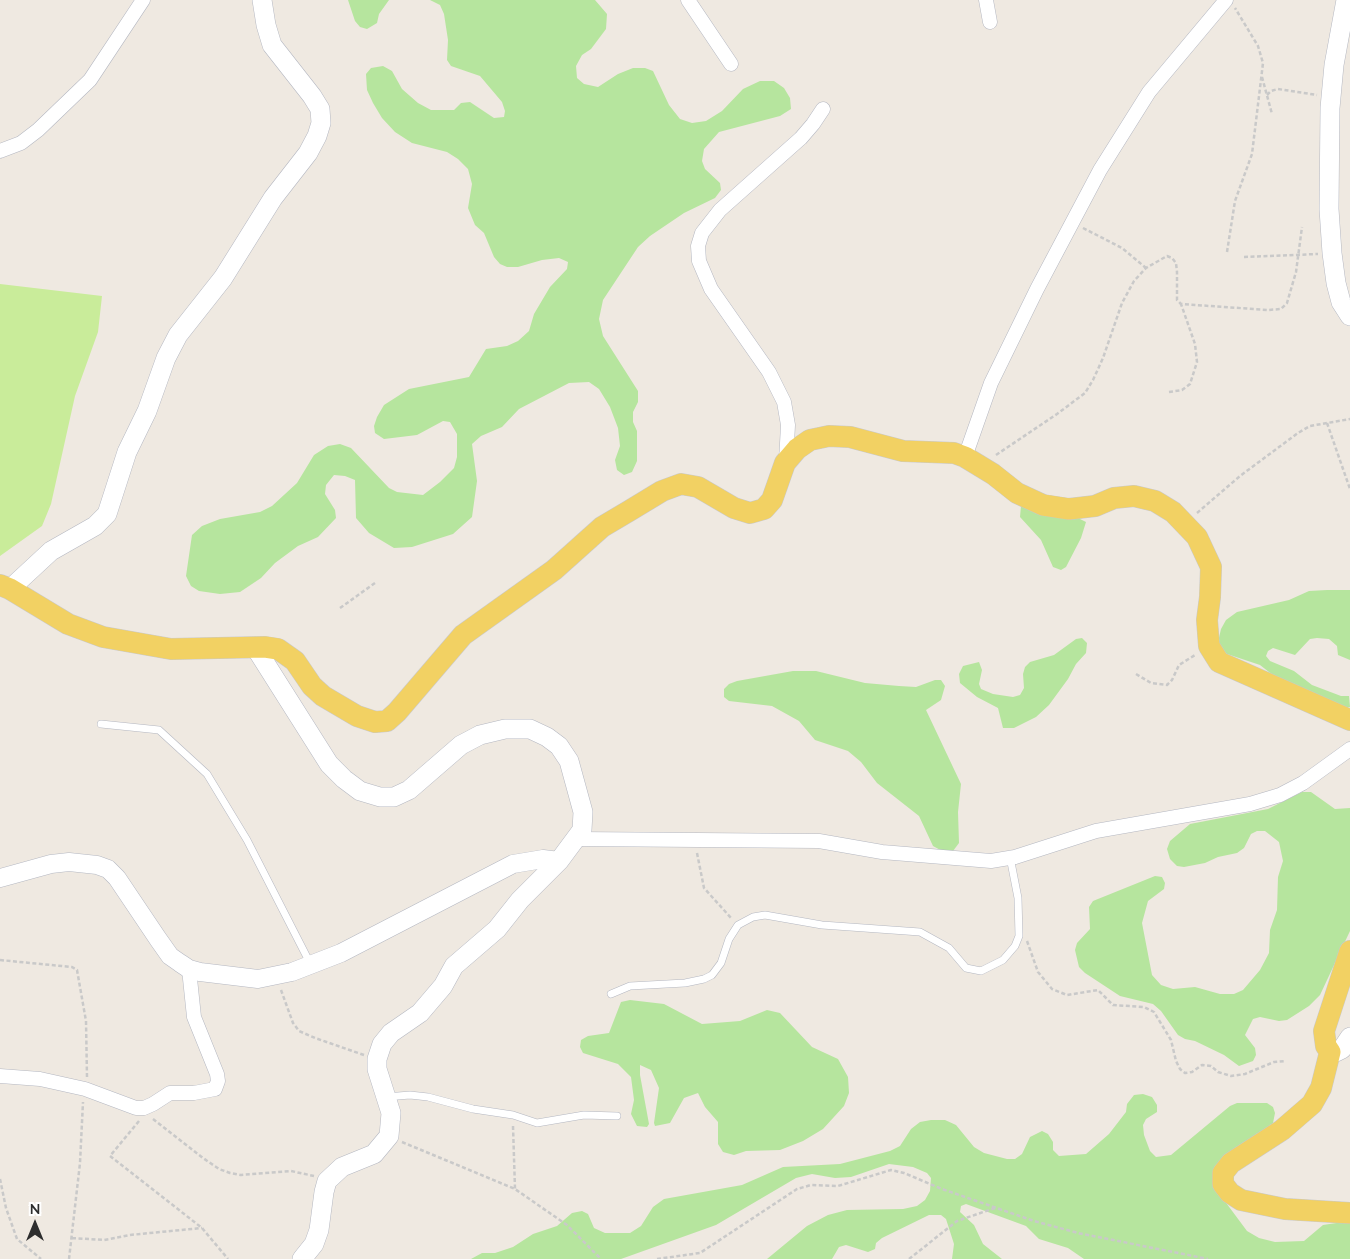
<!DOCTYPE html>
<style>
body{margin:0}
#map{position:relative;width:1350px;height:1259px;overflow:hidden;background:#efe9e1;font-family:Mulish,sans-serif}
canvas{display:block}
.north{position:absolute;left:10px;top:1199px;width:50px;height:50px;-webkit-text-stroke:4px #fff;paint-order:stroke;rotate:0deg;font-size:14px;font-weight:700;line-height:20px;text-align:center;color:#2e2e2e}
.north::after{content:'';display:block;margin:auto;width:18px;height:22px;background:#2e2e2e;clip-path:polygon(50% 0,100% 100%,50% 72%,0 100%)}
</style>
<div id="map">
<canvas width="1350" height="1259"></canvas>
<div class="north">N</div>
</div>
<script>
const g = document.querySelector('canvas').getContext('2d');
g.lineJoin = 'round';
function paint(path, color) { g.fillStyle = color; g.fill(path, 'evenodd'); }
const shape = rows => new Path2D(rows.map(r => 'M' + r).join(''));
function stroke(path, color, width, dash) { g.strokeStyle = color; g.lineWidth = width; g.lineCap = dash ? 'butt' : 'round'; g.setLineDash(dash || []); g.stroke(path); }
const green = shape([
 [348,0,389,0,379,14,377,23,367,29,360,27,355,21],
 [430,0,595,0,607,14,606,29,591,49,582,55,576,66,577,78,584,84,598,87,618,74,633,68,645,68,653,71,669,105,680,119,692,123,706,121,722,111,743,89,760,81,774,81,784,88,790,98,791,109,780,116,719,132,704,149,702,161,705,169,720,183,721,190,715,198,684,213,650,236,638,247,603,300,599,319,603,336,638,391,638,402,633,412,633,422,637,431,637,461,632,472,624,475,617,470,615,460,620,446,618,428,610,407,599,389,589,382,569,383,519,409,502,427,481,436,472,444,477,481,472,517,453,534,412,547,394,548,369,533,356,518,355,480,345,476,334,475,326,485,325,494,335,510,336,518,318,537,298,546,275,563,261,578,240,592,220,594,199,591,191,586,186,576,192,535,202,526,220,519,260,512,272,506,297,483,314,455,328,446,340,444,351,448,389,488,397,492,423,495,440,482,454,468,457,457,457,434,450,422,443,421,417,435,384,439,375,433,374,426,377,417,384,405,409,389,469,377,486,349,507,346,518,341,529,331,534,314,550,287,567,269,568,262,559,258,542,260,518,267,507,267,500,264,494,257,484,233,475,225,468,208,472,184,468,169,458,159,447,152,412,143,395,132,382,118,373,103,367,90,366,74,371,68,383,66,392,71,402,89,418,103,431,110,454,110,461,103,470,102,494,118,504,117,505,111,502,102,480,76,451,66,447,60,448,40,444,14,440,5],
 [1021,506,1078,518,1086,522,1081,538,1066,567,1061,570,1053,567,1041,540,1020,517],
 [1327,590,1350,590,1350,660,1338,655,1337,646,1329,639,1317,638,1310,639,1295,655,1273,648,1268,651,1266,656,1270,661,1294,671,1312,685,1341,696,1349,696,1350,707,1342,708,1283,683,1260,665,1224,653,1218,642,1221,629,1226,620,1237,612,1289,600,1309,591],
 [1082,638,1087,643,1086,653,1076,664,1068,679,1049,705,1036,717,1014,728,1003,728,998,708,977,697,960,683,959,674,963,666,979,662,982,670,979,684,981,689,993,694,1013,697,1020,695,1024,688,1023,674,1025,667,1030,662,1054,655,1076,639],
 [793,671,816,671,865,683,899,686,916,687,935,680,941,680,945,686,941,700,926,710,961,784,958,812,959,843,953,851,944,852,933,846,919,816,877,783,861,762,848,751,815,740,799,721,772,706,729,701,724,697,724,689,729,684,737,681],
 [1302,792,1311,792,1335,809,1350,808,1350,931,1320,995,1309,1006,1287,1020,1279,1021,1260,1017,1253,1019,1245,1035,1255,1048,1256,1055,1253,1061,1239,1066,1224,1055,1195,1041,1185,1039,1178,1035,1161,1011,1153,1004,1120,996,1085,973,1079,967,1075,950,1077,943,1090,929,1089,907,1093,901,1155,876,1162,877,1165,883,1164,889,1148,901,1142,923,1152,975,1161,985,1173,989,1195,987,1220,994,1234,994,1243,990,1260,970,1269,953,1270,930,1277,910,1278,877,1283,861,1279,842,1265,831,1257,831,1251,834,1244,848,1237,853,1218,857,1205,863,1184,867,1177,866,1170,859,1167,849,1170,841,1190,824,1268,809],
 [630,1000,664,1004,702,1024,740,1021,767,1010,780,1013,812,1047,838,1059,848,1077,849,1093,844,1106,823,1129,803,1141,780,1150,746,1151,734,1155,723,1152,718,1144,718,1122,705,1107,698,1093,684,1098,670,1123,655,1126,654,1123,659,1088,651,1070,640,1065,640,1075,649,1124,647,1127,637,1126,631,1114,634,1100,631,1077,618,1064,583,1053,580,1047,581,1040,588,1036,609,1033,621,1002],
 [1143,1094,1152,1097,1157,1105,1157,1112,1146,1119,1143,1125,1144,1135,1150,1151,1156,1157,1171,1155,1230,1106,1237,1103,1267,1103,1273,1107,1275,1113,1273,1123,1242,1147,1221,1196,1247,1231,1259,1238,1275,1242,1304,1241,1323,1225,1350,1221,1350,1259,1084,1259,1068,1248,1039,1239,1026,1226,966,1204,961,1206,960,1212,974,1225,983,1244,1002,1259,952,1259,954,1244,946,1219,941,1215,929,1215,882,1238,876,1243,875,1249,868,1252,846,1245,839,1247,832,1259,767,1259,807,1226,828,1215,847,1210,903,1209,917,1206,925,1200,930,1191,931,1178,927,1173,913,1167,889,1164,851,1177,835,1178,812,1174,796,1178,716,1225,621,1259,471,1259,482,1253,495,1253,513,1247,533,1234,557,1226,572,1213,582,1211,588,1214,594,1228,605,1233,630,1233,641,1226,653,1207,664,1199,742,1185,783,1167,840,1164,890,1151,900,1146,911,1129,920,1122,931,1120,945,1120,956,1125,974,1147,984,1153,1007,1159,1015,1159,1022,1154,1030,1137,1042,1131,1048,1134,1053,1142,1053,1150,1059,1156,1086,1154,1109,1134,1126,1112,1127,1104,1134,1095]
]);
const pitch = shape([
 [0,284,102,296,98,332,75,396,51,504,42,526,0,556]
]);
const path = shape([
 [1262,77,1272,114],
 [1267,95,1271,91,1278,89,1317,95],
 [1083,228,1122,248,1146,268],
 [1227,252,1235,201,1252,154,1263,63,1258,46,1235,8],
 [1244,257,1318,254],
 [1169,392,1182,390,1190,384,1197,362,1195,344,1181,304],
 [1327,423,1350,489],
 [996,455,1057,414,1085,393,1093,380,1103,358,1122,303,1134,281,1146,268,1167,256,1172,258,1176,263,1177,272,1177,300,1181,304,1268,310,1281,309,1287,303,1296,272,1302,227],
 [1197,513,1240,476,1298,433,1310,426,1350,419],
 [340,608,375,583],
 [1136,674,1151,683,1167,685,1172,680,1179,665,1195,655],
 [697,853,704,888,732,919],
 [1027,941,1038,972,1052,989,1067,995,1098,990,1113,1005,1144,1007,1154,1012,1171,1040,1176,1061,1180,1069,1185,1073,1192,1072,1202,1065,1211,1066,1218,1072,1231,1076,1245,1074,1274,1062,1286,1061],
 [0,960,72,967,77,970,86,1021,87,1077],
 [281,990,293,1023,299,1031,315,1038,364,1055],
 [153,1119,203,1158,219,1169,230,1173,241,1175,291,1171,314,1176],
 [139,1121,110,1156,202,1228,228,1259],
 [513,1126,515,1189],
 [402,1142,515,1189,567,1225,601,1259],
 [0,1179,6,1208,17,1239,41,1259],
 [72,1238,104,1240,130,1235,202,1228],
 [69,1259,80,1163,83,1102],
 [657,1259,700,1253,797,1189,811,1185,838,1186,891,1170,904,1173,942,1189,1034,1221,1078,1233,1208,1259],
 [909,1259,957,1221,995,1208]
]);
const service = shape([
 [101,724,159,730,207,774,247,840,311,965],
 [611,994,630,986,685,983,704,979,712,975,721,963,729,939,738,925,753,917,765,915,822,925,920,932,949,948,966,968,981,971,1003,960,1015,946,1019,936,1018,898,1010,857],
 [386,1097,410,1095,428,1097,473,1109,513,1115,537,1123,584,1115,617,1116]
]);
const minor = shape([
 [688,0,731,64],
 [986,0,990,22],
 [0,151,21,143,38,130,90,80,143,0],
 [965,457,991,383,1037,289,1100,170,1149,92,1226,0],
 [786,462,788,425,784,402,769,372,711,289,699,261,698,246,702,233,720,210,801,138,813,124,823,109],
 [577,839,819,841,882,852,991,861,1015,857,1096,831,1250,804,1280,795,1303,783,1350,749],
 [0,1076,40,1079,85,1089,136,1108,144,1108,153,1104,170,1093,194,1093,215,1089,218,1081,217,1074,194,1017,189,969]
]);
const tertiary = shape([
 [0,878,51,864,69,862,97,865,108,869,117,878,158,939,170,956,180,963,189,969,200,972,258,979,292,972,341,953,513,864,543,859,559,861]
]);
const secondary = shape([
 [1346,0,1334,65,1330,108,1329,209,1332,253,1336,283,1341,302,1350,316],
 [10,589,51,551,95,526,107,514,127,452,147,411,166,358,178,335,223,278,273,198,308,153,317,136,321,123,320,109,312,96,272,45,266,25,262,0],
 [255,647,329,764,344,779,360,791,380,797,394,797,409,790,461,745,480,735,505,729,530,729,547,737,559,746,569,761,583,812,582,830,559,861,520,900,497,929,454,966,443,986,420,1013,391,1033,382,1044,377,1059,377,1069,391,1113,389,1136,374,1154,342,1167,327,1181,324,1192,319,1230,314,1244,302,1259],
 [1330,1052,1336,1052,1342,1049,1350,1037]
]);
const primary = shape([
 [0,585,10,589,68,624,103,637,171,649,265,647,278,649,295,661,312,686,323,696,357,716,375,722,387,721,397,712,463,635,554,570,602,527,629,511,662,491,681,484,698,487,734,508,750,513,764,509,772,500,785,463,797,449,810,440,829,436,850,437,903,451,954,453,965,457,993,474,1017,493,1043,505,1069,509,1095,506,1114,498,1134,496,1155,501,1173,512,1197,537,1211,567,1210,597,1207,620,1209,646,1219,662,1350,720],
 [1350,951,1324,1031,1326,1046,1330,1052,1321,1088,1312,1104,1282,1130,1231,1163,1223,1173,1223,1184,1230,1193,1241,1200,1285,1209,1350,1213]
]);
paint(green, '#b6e59e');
paint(pitch, '#c9ec9a');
stroke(service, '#b4b7c1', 8);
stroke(minor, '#b4b7c1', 15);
stroke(tertiary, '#b4b7c1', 19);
stroke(secondary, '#b4b7c1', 20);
stroke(primary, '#c9c9c9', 22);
stroke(path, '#c9c9c9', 2.5, [4, 2.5]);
stroke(service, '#fff', 7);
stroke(minor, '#fff', 14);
stroke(tertiary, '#fff', 18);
stroke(secondary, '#fff', 19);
stroke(primary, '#f2d163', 21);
</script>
